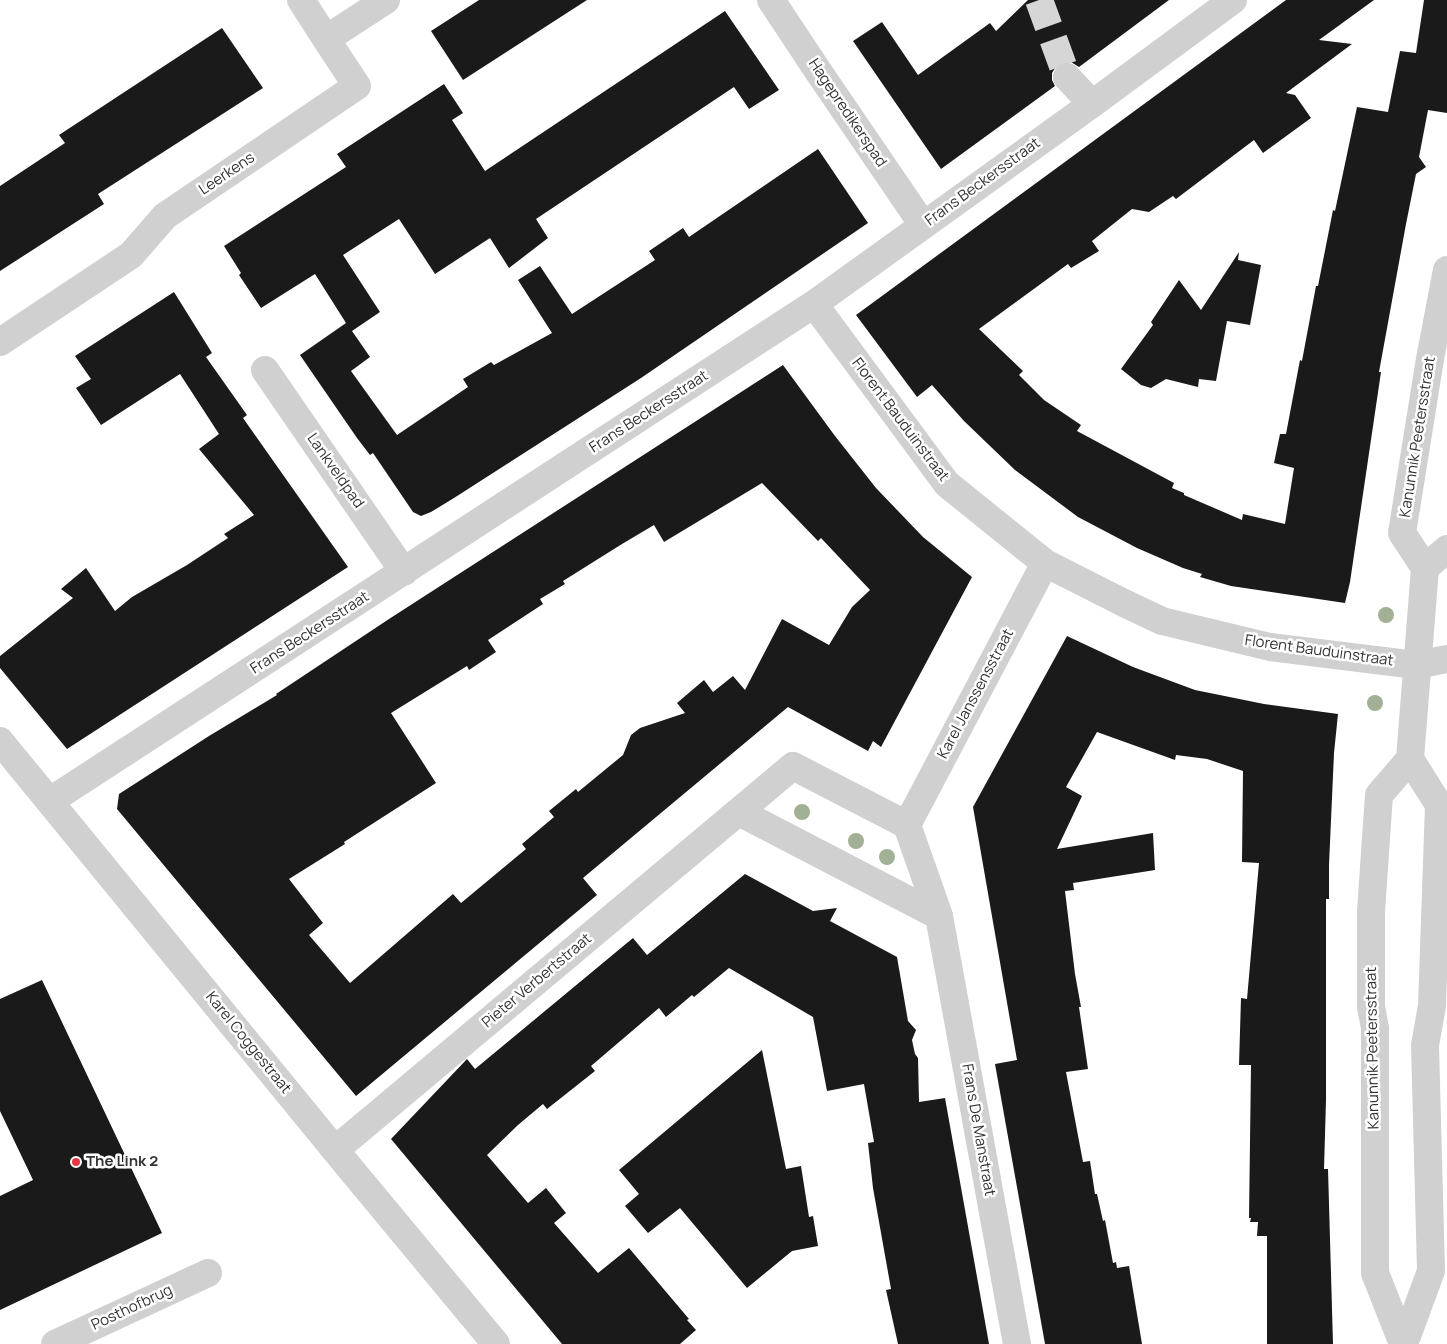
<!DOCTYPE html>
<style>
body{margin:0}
canvas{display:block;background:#fff}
</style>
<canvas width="1447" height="1344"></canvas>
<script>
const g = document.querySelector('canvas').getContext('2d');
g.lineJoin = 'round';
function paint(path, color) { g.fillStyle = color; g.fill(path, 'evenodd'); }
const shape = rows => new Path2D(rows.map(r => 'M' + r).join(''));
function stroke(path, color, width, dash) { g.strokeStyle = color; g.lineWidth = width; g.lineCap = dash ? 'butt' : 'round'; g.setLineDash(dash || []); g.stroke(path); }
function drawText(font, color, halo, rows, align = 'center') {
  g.font = font + ' Manrope,sans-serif'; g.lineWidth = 5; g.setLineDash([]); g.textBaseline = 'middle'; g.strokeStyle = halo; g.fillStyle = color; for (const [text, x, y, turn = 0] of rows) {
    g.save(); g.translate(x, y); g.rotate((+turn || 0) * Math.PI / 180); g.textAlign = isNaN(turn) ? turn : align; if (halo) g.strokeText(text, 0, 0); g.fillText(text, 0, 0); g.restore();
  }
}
const building = shape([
 [479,0,587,0,463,80,431,31],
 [1028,0,1169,0,1079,67,1071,62,1064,62,1057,65,1052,73,1052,80,1055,86,941,169,853,41,882,22,918,75,990,23,996,31],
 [1286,0,1374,0,1319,40,1352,44,1286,93,1295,95,1311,118,1263,153,1254,140,1176,199,1173,196,1149,212,1132,209,1092,241,1099,251,1071,268,1068,264,979,329,1023,371,1019,375,1044,400,1081,425,1077,431,1174,483,1172,488,1184,493,1184,495,1242,520,1243,514,1285,524,1294,468,1274,463,1280,434,1286,434,1300,360,1302,361,1316,286,1318,286,1333,210,1335,211,1357,107,1388,112,1400,51,1416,53,1424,0,1447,0,1447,113,1428,110,1419,157,1426,167,1416,174,1406,224,1379,372,1381,372,1350,582,1345,603,1231,586,1200,577,1202,574,1183,568,1137,548,1078,517,1015,470,964,421,932,385,917,397,856,315],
 [725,11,779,90,749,109,734,87,536,219,548,238,509,268,490,238,435,274,399,219,343,255,380,312,352,331,370,357,351,371,397,435,468,387,463,379,491,362,494,365,552,333,518,280,540,266,572,314,655,260,649,251,683,228,689,237,818,149,868,223,641,378,454,498,431,512,421,516,413,512,373,453,370,455,357,438,300,355,346,323,315,274,261,308,239,275,241,273,224,246,346,167,337,154,444,84,463,113,452,120,485,171],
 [222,28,263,88,98,194,104,204,0,271,0,186,65,143,59,135],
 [1239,252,1238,260,1261,265,1250,325,1227,321,1216,381,1199,379,1198,387,1166,379,1151,388,1141,385,1121,369,1153,325,1151,322,1179,280,1201,310],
 [174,292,212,353,206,357,247,415,243,418,348,567,67,749,0,668,0,656,73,598,61,589,86,568,115,611,132,597,187,565,228,538,224,534,254,515,199,449,219,434,180,374,101,425,76,388,91,379,75,356],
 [783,365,835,436,876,488,923,537,972,577,881,747,873,741,868,751,788,707,583,878,597,895,356,1096,117,809,119,794,209,736,277,695,276,694,389,619],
 [762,483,818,541,821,538,870,590,852,607,829,645,782,619,745,690,733,676,713,692,704,680,677,703,685,713,640,728,631,735,623,755,578,792,576,789,549,811,554,817,522,844,526,849,461,903,453,894,350,983,309,935,323,923,289,879,345,844,344,842,436,783,391,713,467,666,469,670,496,652,488,640,543,604,540,599,565,584,563,581,622,544,654,525,664,542],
 [1067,636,1133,667,1195,690,1264,704,1338,714,1334,753,1329,865,1329,899,1326,899,1326,1100,1324,1169,1328,1169,1333,1344,1267,1344,1267,1236,1257,1236,1258,1222,1250,1222,1251,1218,1249,1218,1251,1065,1239,1065,1241,998,1247,999,1259,863,1242,862,1243,771,1207,759,1176,755,1175,760,1097,732,1066,787,1082,796,1057,849,1153,833,1155,870,1073,883,1074,890,1065,891,1075,974,1081,1007,1079,1007,1088,1069,1066,1072,1083,1162,1090,1161,1095,1194,1097,1194,1103,1221,1105,1220,1113,1263,1116,1262,1117,1268,1129,1266,1142,1344,1045,1344,995,1064,1017,1060,973,807],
 [745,874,813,911,837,908,830,921,897,957,908,1021,916,1030,912,1040,915,1054,918,1058,919,1102,945,1098,989,1344,898,1344,886,1290,891,1289,873,1188,868,1143,874,1142,864,1084,827,1091,813,1017,729,968,694,997,692,995,666,1017,659,1008,591,1066,595,1071,547,1109,543,1104,518,1125,487,1155,528,1203,546,1188,566,1213,554,1223,598,1273,629,1248,689,1319,687,1320,696,1330,680,1344,562,1344,391,1139,467,1059,475,1069,633,938,647,955],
 [42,980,162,1233,0,1310,0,1196,33,1180,0,1111,0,999],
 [762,1050,786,1169,801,1166,809,1217,813,1216,818,1246,792,1251,747,1288,680,1208,648,1233,625,1206,639,1194,619,1170]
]);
const minorTunnel = shape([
 [1039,0,1067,77]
]);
const minor = shape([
 [301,0,326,39],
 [771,0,818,71,923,225],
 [1067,77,1092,104],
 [814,304,947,484,1045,563,1124,603,1162,621,1270,647,1416,665,1447,659],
 [0,342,131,255,165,216,357,86,326,39,386,0],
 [265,370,404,572],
 [1425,568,1447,549],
 [0,741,349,1167,496,1344],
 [50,801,814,304,1092,104,1233,0],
 [739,812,939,916],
 [907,825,939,916,1017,1344],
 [907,825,1045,563],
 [335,1150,793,766,907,825],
 [55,1344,208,1273],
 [1403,1344,1375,1273,1375,1028,1371,1007,1371,911,1379,795,1410,759],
 [1404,1344,1431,1271,1425,1045,1432,1006,1439,805,1410,759,1425,568,1402,533,1430,359,1447,270]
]);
const trees = [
 [1386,615],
 [1375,703],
 [802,812],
 [856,841],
 [887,857]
];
const markers = [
 [76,1162,5,"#e63946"]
];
const streetNames = [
 ["Hagepredikerspad",847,113,56],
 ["Leerkens",227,174,-34],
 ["Frans Beckersstraat",983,182,-36],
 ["Frans Beckersstraat",649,412,-33],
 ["Florent Bauduinstraat",900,420,53],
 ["Kanunnik Peetersstraat",1418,437,-81],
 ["Lankveldpad",335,471,55],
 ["Frans Beckersstraat",310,633,-33],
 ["Florent Bauduinstraat",1319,651,8],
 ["Karel Janssensstraat",976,694,-62],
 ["Pieter Verbertstraat",537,981,-40],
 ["Karel Coggestraat",248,1043,51],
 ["Kanunnik Peetersstraat",1373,1048,-91],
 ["Frans De Manstraat",978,1130,80],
 ["Posthofbrug",132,1308,-25]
];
const poiNames = [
 ["The Link 2",86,1162]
];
paint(building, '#1a1a1a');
stroke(minorTunnel, '#d6d6d6', 28, [28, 14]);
stroke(minor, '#d0d0d0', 28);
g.fillStyle = '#a2b095';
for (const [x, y] of trees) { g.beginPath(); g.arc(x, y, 8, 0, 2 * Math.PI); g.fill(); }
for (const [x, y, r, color] of markers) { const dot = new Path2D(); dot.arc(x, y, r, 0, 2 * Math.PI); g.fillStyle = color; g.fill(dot); stroke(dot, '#fff', 2); }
drawText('15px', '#333', '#fff', streetNames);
drawText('bold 15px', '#333', '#fff', poiNames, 'left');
</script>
